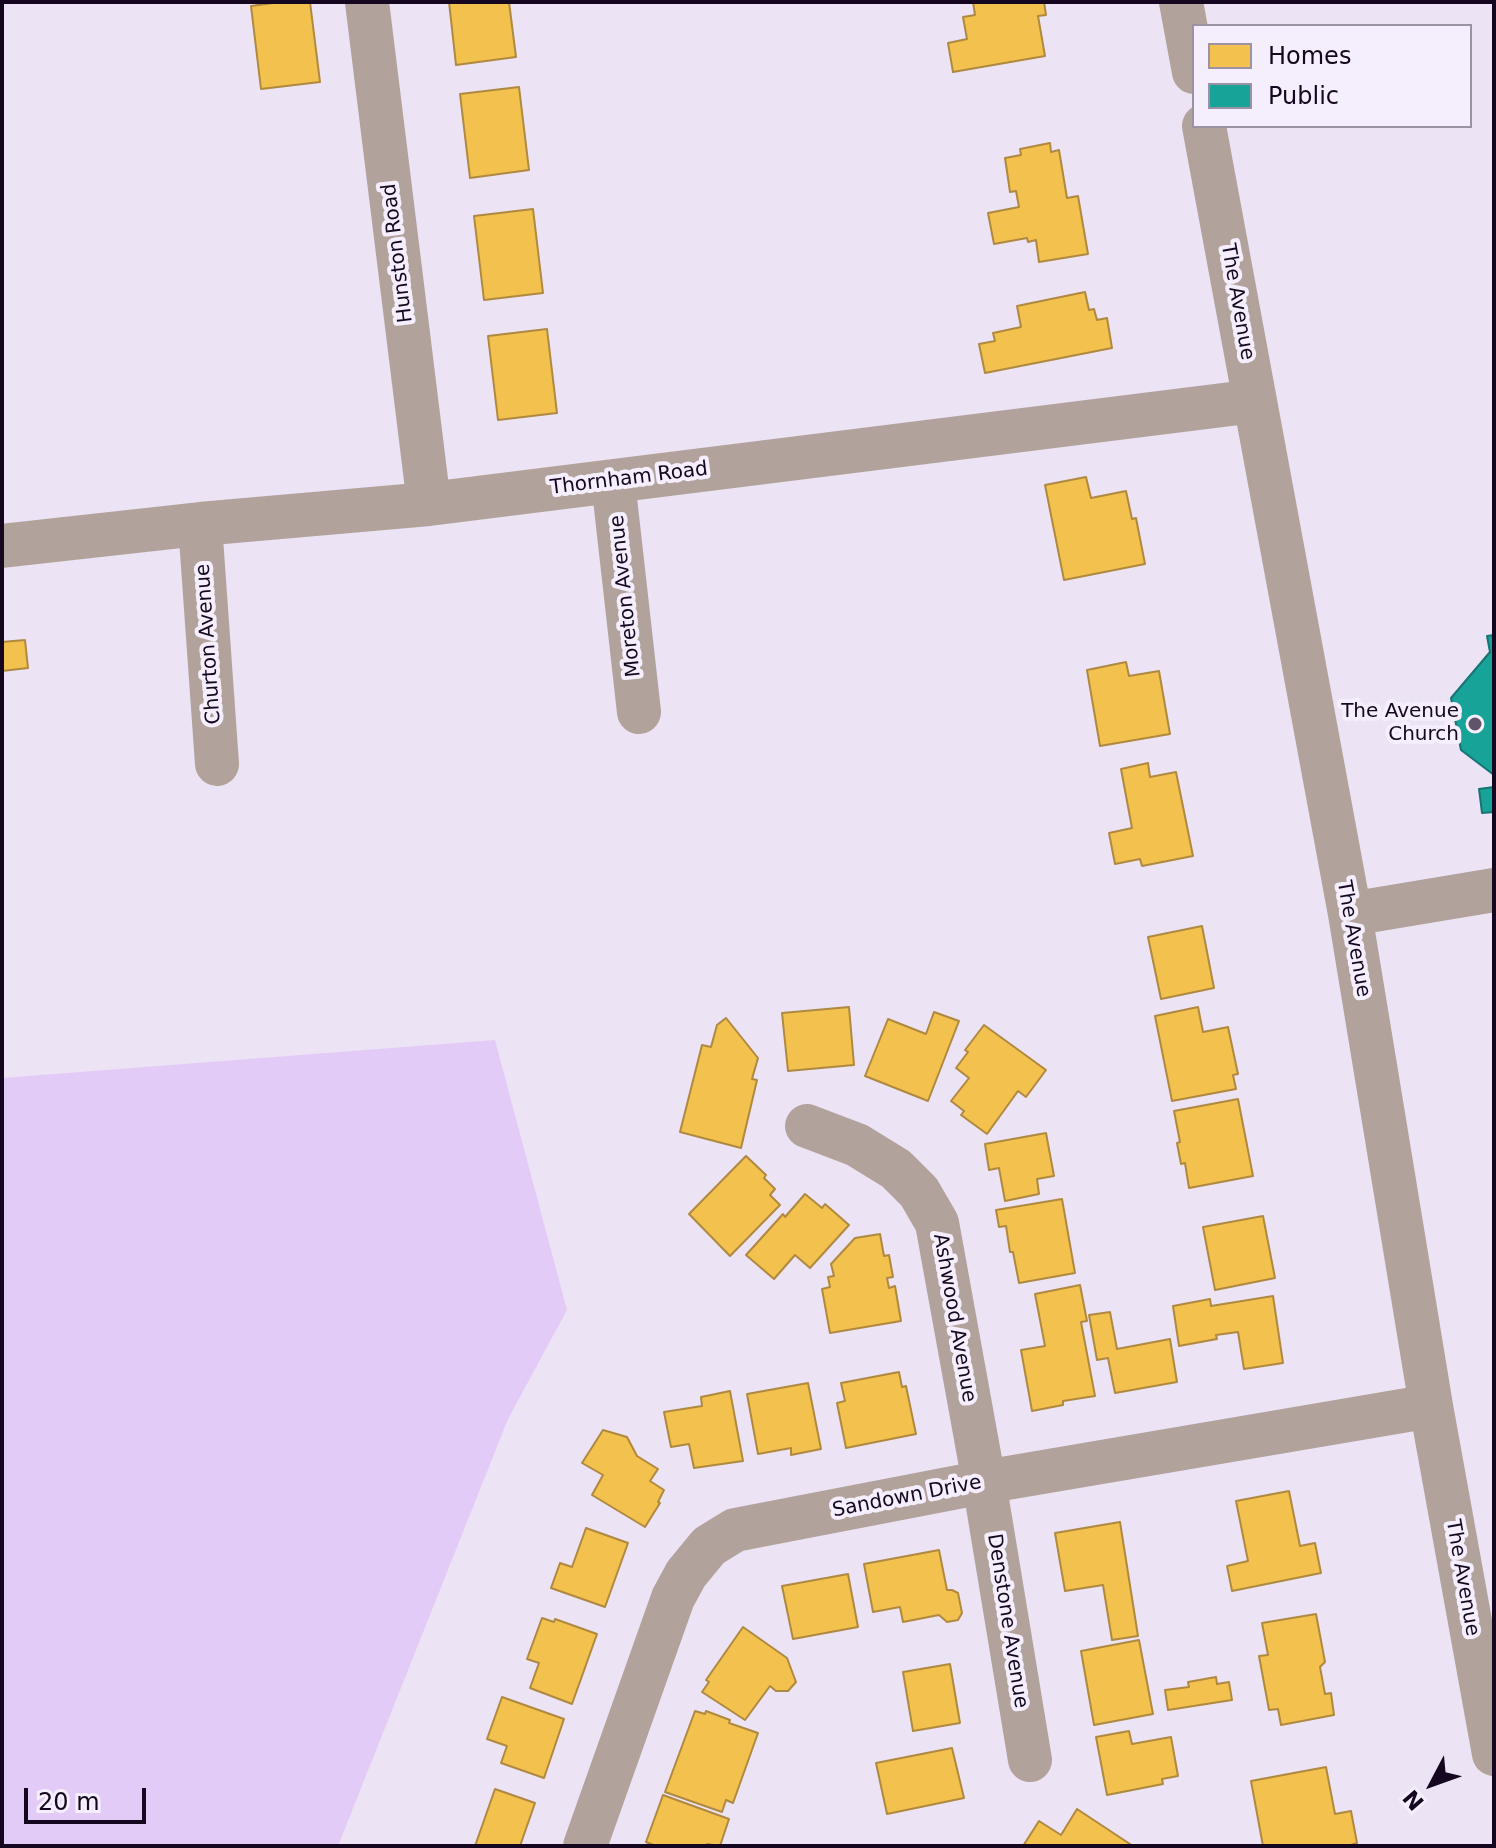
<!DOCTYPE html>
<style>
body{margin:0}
#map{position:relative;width:1496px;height:1848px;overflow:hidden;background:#ece3f4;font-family:"DejaVu Sans",sans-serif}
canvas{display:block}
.frame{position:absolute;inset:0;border:4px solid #15071f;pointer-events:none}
.legend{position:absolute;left:1192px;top:24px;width:280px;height:104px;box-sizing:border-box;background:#f5eefc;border:2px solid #9b92a4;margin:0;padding:10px 14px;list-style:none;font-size:24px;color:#15071f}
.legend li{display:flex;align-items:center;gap:16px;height:40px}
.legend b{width:40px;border:2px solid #9b92a4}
.north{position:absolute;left:1392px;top:1744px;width:80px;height:80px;-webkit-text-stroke:6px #f5eefc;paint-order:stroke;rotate:229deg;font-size:22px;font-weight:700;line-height:32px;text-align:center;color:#15071f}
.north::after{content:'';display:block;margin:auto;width:28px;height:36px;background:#15071f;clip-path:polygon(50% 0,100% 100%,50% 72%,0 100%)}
.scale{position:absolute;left:24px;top:1788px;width:122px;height:36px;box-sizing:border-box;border:4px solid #15071f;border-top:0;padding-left:10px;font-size:24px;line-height:28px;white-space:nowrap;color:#15071f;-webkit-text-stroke:6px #f5eefc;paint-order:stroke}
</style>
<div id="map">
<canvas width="1496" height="1848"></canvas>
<div class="frame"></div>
<ul class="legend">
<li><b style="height:22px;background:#f2c14e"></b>Homes</li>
<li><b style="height:22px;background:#17a398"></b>Public</li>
</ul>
<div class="north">N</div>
<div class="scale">20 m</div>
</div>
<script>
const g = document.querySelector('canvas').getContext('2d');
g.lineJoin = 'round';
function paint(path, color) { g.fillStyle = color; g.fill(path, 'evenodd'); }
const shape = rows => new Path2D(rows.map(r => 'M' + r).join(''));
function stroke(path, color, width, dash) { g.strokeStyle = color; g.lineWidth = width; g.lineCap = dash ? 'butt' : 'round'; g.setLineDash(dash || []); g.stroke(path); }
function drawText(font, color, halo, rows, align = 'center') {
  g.font = font + ' "DejaVu Sans",sans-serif'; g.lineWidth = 8; g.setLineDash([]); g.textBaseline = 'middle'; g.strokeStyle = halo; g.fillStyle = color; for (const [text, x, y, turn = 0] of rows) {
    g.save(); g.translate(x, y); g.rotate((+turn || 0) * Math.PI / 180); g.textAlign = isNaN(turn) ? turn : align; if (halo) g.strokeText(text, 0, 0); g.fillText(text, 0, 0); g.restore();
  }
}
const green = shape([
 [495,1040,567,1310,508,1419,338,1846,2,1846,2,1078]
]);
const homes = shape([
 [281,2,310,2,320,82,261,89,251,6,281,2],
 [449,2,509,2,516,57,456,65,449,2],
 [973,2,1044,2,1046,15,1038,16,1045,56,953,72,948,43,967,39,963,17,975,15,973,2],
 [519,87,529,170,470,178,460,94,519,87],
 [1050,143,1051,152,1059,150,1067,198,1078,196,1088,254,1039,262,1036,240,1028,242,1027,238,994,244,988,213,1019,207,1016,191,1010,192,1005,158,1021,155,1020,149,1050,143],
 [533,209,543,293,484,300,474,216,533,209],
 [1085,292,1089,310,1094,309,1097,320,1107,318,1112,348,985,373,979,344,995,341,993,333,1021,327,1017,306,1085,292],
 [547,329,557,413,498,420,488,336,547,329],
 [1086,477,1091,498,1126,491,1132,519,1136,518,1145,564,1064,580,1045,485,1086,477],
 [25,640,28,668,2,671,2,642,25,640],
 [1126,662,1129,676,1159,671,1170,734,1100,746,1087,670,1126,662],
 [1148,763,1150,777,1176,772,1193,856,1142,866,1140,859,1115,864,1109,833,1132,828,1121,769,1148,763],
 [1202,926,1214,988,1161,999,1148,937,1202,926],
 [849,1007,854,1065,788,1071,782,1013,849,1007],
 [1198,1007,1203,1032,1228,1027,1238,1074,1233,1075,1236,1089,1172,1101,1155,1016,1198,1007],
 [934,1012,959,1021,928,1101,865,1076,888,1019,926,1034,934,1012],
 [726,1018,758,1058,752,1079,757,1080,741,1148,680,1132,702,1045,711,1047,717,1025,726,1018],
 [984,1025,1046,1070,1026,1097,1018,1091,987,1134,961,1115,964,1111,951,1101,969,1078,956,1068,968,1052,965,1050,984,1025],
 [1238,1099,1253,1176,1189,1188,1185,1163,1181,1164,1177,1143,1180,1142,1174,1111,1238,1099],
 [1046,1133,1054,1176,1037,1179,1039,1194,1005,1201,999,1168,989,1170,985,1144,1046,1133],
 [746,1156,766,1175,764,1178,775,1189,770,1195,780,1205,730,1256,689,1214,746,1156],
 [805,1194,822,1208,825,1204,849,1225,810,1268,795,1255,774,1279,746,1255,783,1214,785,1217,805,1194],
 [1062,1199,1075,1273,1019,1283,1013,1252,1010,1252,1006,1226,999,1227,996,1210,1062,1199],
 [1263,1216,1275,1278,1215,1290,1203,1227,1263,1216],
 [880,1234,884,1256,889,1255,893,1277,887,1278,889,1288,895,1286,901,1321,830,1333,822,1289,830,1287,828,1277,834,1276,831,1264,855,1238,880,1234],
 [1080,1285,1087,1321,1081,1322,1095,1396,1063,1401,1063,1405,1032,1411,1021,1350,1045,1346,1035,1294,1080,1285],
 [1273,1296,1283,1363,1244,1369,1238,1332,1216,1335,1217,1339,1179,1346,1173,1306,1210,1299,1211,1306,1273,1296],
 [1110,1312,1117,1349,1170,1339,1177,1382,1115,1393,1108,1358,1097,1360,1089,1315,1110,1312],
 [899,1372,902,1387,906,1386,916,1434,846,1448,837,1403,845,1401,841,1383,899,1372],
 [808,1383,821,1449,791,1455,791,1448,758,1454,747,1394,808,1383],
 [730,1391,743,1461,694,1468,689,1444,671,1447,664,1412,702,1406,701,1397,730,1391],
 [603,1430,627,1437,637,1456,658,1469,650,1481,664,1490,658,1502,660,1503,645,1527,592,1495,603,1475,582,1463,603,1430],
 [1289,1491,1300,1546,1315,1543,1321,1573,1232,1591,1227,1566,1248,1561,1236,1501,1289,1491],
 [1120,1522,1138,1636,1112,1640,1103,1585,1065,1591,1055,1533,1120,1522],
 [586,1528,628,1543,605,1607,551,1588,560,1563,572,1567,586,1528],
 [939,1550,947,1590,952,1590,958,1593,962,1613,958,1620,947,1622,939,1615,903,1622,900,1607,873,1612,864,1564,939,1550],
 [848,1574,858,1627,793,1639,782,1586,848,1574],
 [1316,1614,1325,1662,1320,1667,1325,1694,1331,1693,1334,1715,1281,1725,1278,1709,1269,1710,1259,1656,1268,1655,1262,1623,1316,1614],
 [542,1618,554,1622,555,1619,597,1634,572,1704,530,1688,539,1663,527,1659,542,1618],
 [743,1627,787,1658,796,1682,788,1691,776,1691,770,1686,745,1720,702,1692,709,1682,706,1680,743,1627],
 [1139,1640,1153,1714,1094,1725,1081,1651,1139,1640],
 [950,1664,960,1723,913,1731,903,1672,950,1664],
 [1216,1677,1217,1684,1229,1682,1232,1700,1168,1710,1165,1690,1189,1687,1188,1682,1216,1677],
 [502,1697,564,1719,544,1778,501,1763,507,1746,487,1739,502,1697],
 [695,1711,705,1714,706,1711,730,1720,729,1723,758,1733,733,1803,726,1800,722,1812,665,1792,695,1711],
 [1129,1731,1132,1744,1171,1737,1178,1776,1162,1779,1163,1784,1107,1795,1096,1737,1129,1731],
 [952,1748,964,1798,887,1814,876,1763,952,1748],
 [1326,1767,1335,1814,1351,1811,1357,1843,1348,1846,1263,1846,1251,1781,1326,1767],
 [495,1789,535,1803,520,1846,475,1846,495,1789],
 [663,1795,729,1819,720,1846,707,1844,706,1846,656,1846,646,1842,663,1795],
 [1077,1809,1133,1846,1023,1846,1039,1821,1061,1835,1077,1809]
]);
const public = shape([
 [1494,635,1494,775,1461,750,1451,698,1490,652,1487,636,1494,635],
 [1494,787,1494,812,1482,813,1479,789,1494,787]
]);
const minor = shape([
 [367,2,429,504],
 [1181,2,1194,72],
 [1204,126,1350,914,1431,1406,1494,1754],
 [613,481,639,712],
 [200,524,217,764],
 [2,546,200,524,429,504,1255,401],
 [1350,914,1494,890],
 [807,1126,857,1145,896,1169,919,1192,937,1223,984,1482,1030,1760],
 [585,1846,673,1598,686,1574,709,1546,735,1530,984,1482,1431,1406]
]);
const markers = [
 [1475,724,8,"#60546a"]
];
const streetNames = [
 ["Hunston Road",398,253,-97],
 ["The Avenue",1237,302,80],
 ["Thornham Road",629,479,-7],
 ["Moreton Avenue",626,596,-96],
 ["Churton Avenue",209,644,-94],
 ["The Avenue",1353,939,80],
 ["Ashwood Avenue",954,1318,80],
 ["Sandown Drive",907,1497,-11],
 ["The Avenue",1462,1578,80],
 ["Denstone Avenue",1007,1621,81]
];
const poiNames = [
 ["The Avenue",1459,712],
 ["Church",1459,735]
];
paint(green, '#e3cbf8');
paint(homes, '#f2c14e');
stroke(homes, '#b08940', 2);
paint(public, '#17a398');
stroke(public, '#167474', 2);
stroke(minor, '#b1a39c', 44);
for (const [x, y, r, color] of markers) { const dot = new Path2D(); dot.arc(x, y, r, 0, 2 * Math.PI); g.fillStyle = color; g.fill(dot); stroke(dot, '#f5eefc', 3); }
drawText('20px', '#15071f', '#f5eefc', streetNames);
drawText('20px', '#15071f', '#f5eefc', poiNames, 'right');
</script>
